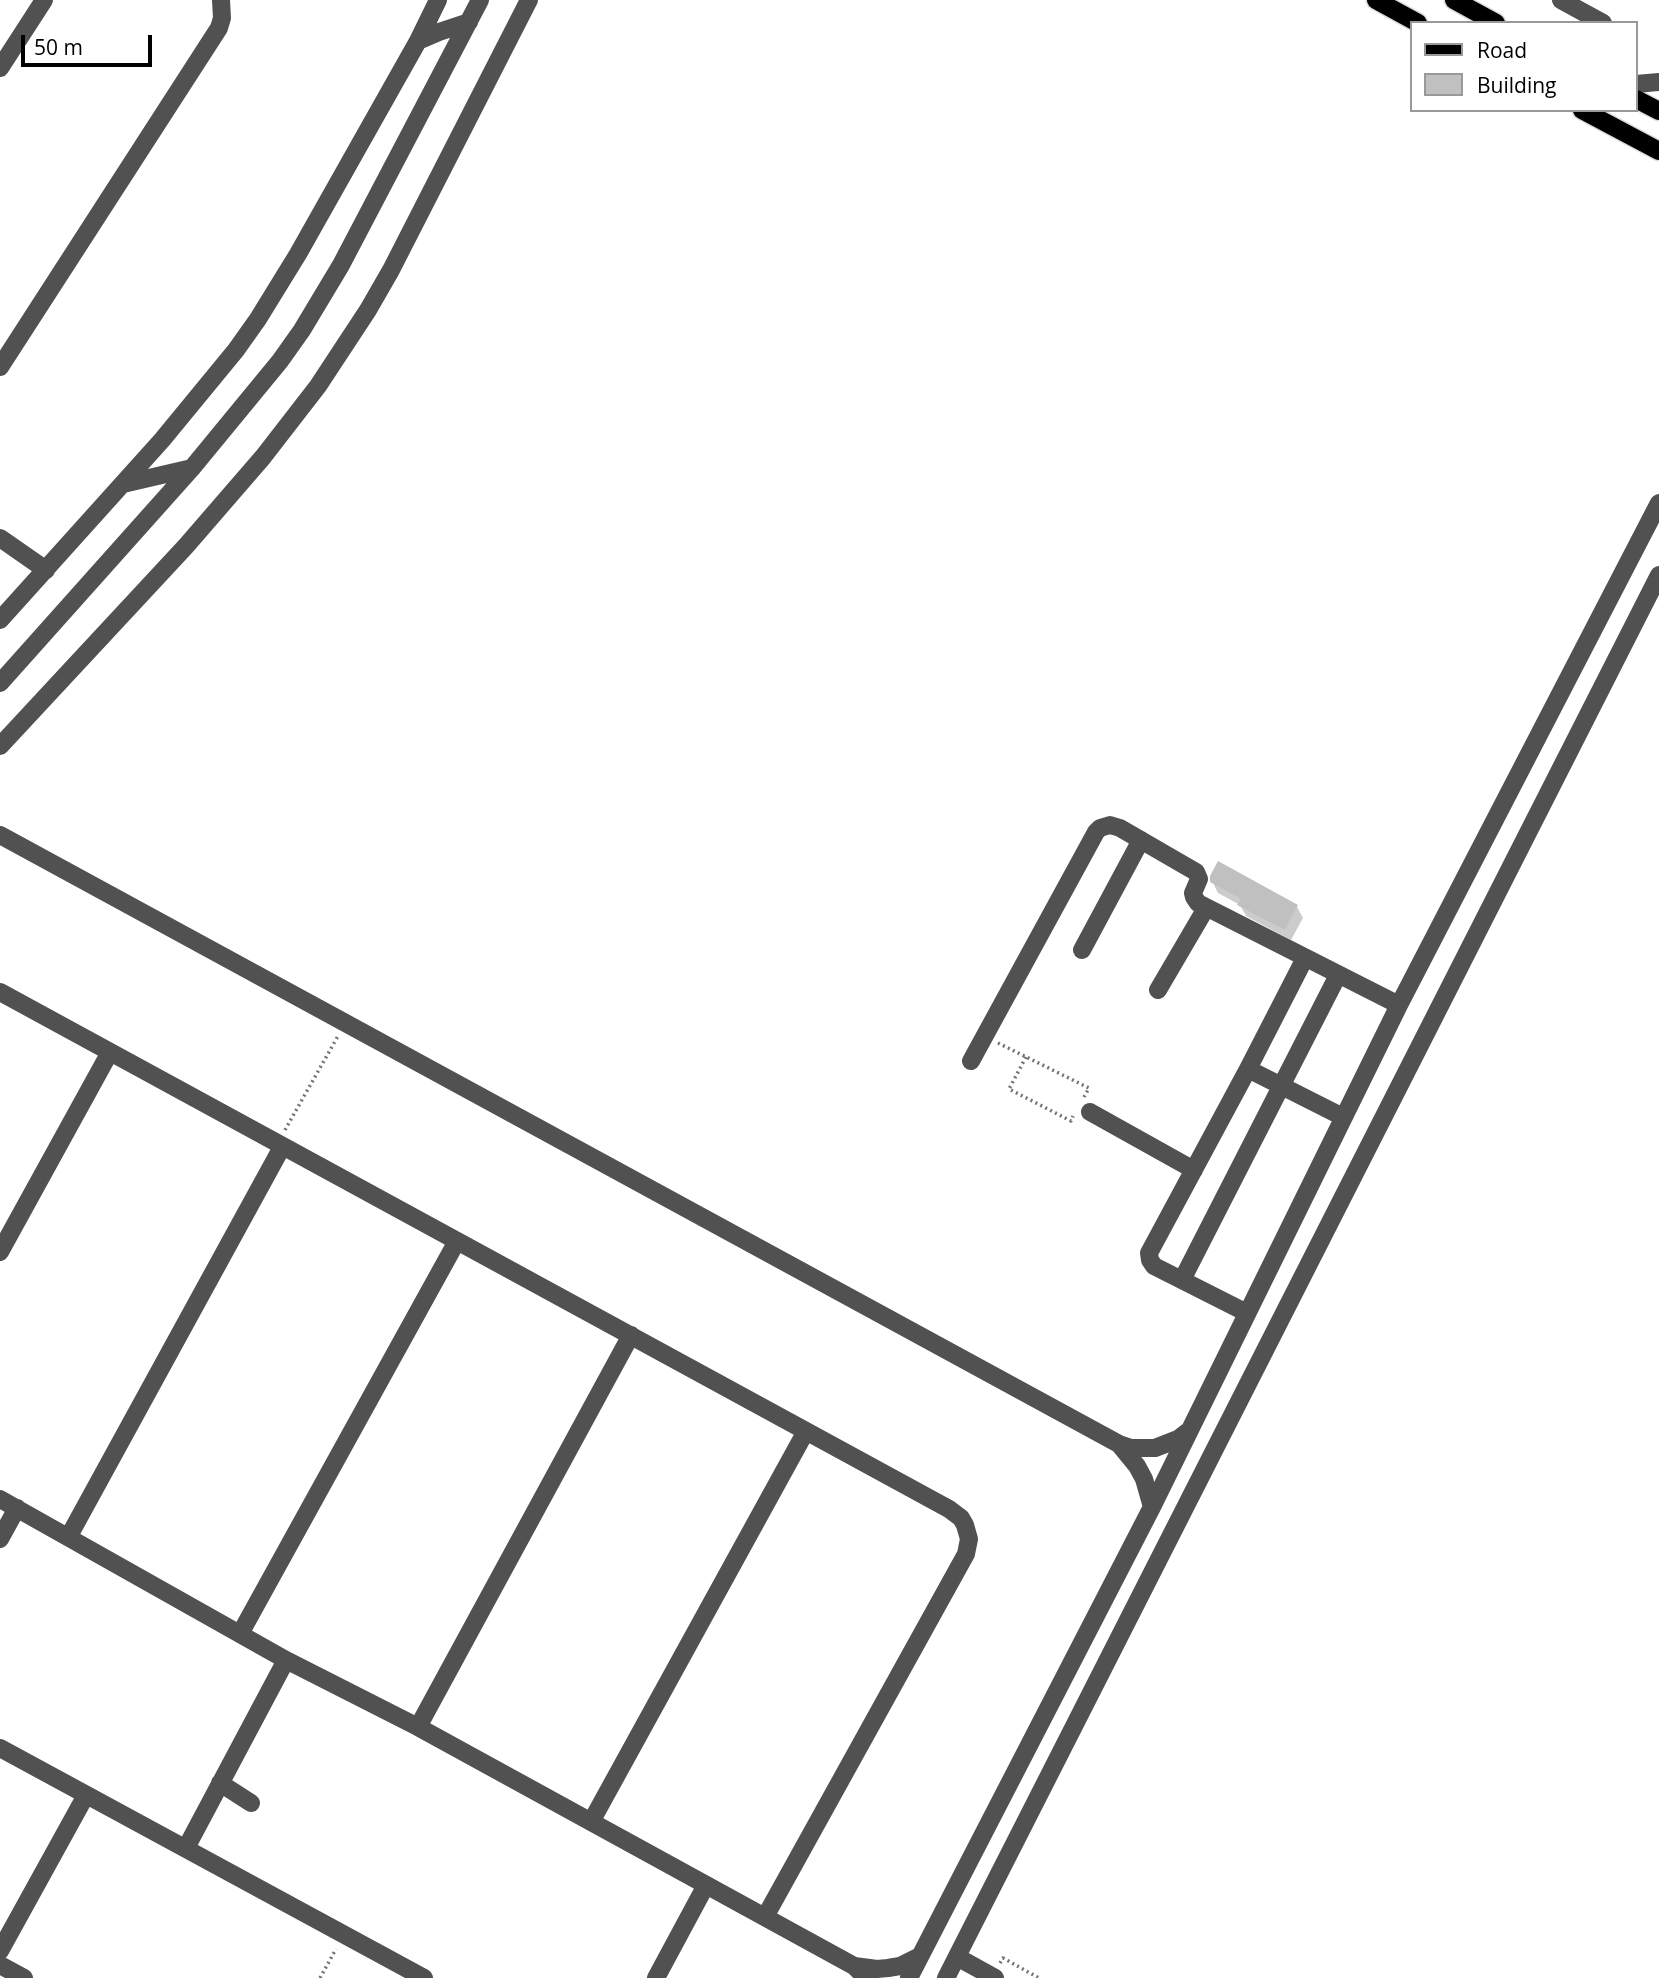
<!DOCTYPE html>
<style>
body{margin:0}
#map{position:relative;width:1659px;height:1978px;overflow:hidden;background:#fff;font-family:"Open Sans",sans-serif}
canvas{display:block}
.legend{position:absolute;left:1410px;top:21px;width:228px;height:91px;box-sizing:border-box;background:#fff;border:2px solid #999;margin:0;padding:9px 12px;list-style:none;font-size:21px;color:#000}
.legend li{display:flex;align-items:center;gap:14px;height:35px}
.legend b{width:35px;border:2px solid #999}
.scale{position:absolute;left:21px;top:35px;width:131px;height:32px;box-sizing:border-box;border:4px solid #000;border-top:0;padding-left:9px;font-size:21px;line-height:24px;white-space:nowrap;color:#000;-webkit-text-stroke:5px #fff;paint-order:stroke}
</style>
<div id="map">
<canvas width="1659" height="1978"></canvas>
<ul class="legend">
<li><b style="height:9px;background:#000"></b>Road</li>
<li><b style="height:19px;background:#c0c0c0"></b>Building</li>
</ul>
<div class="scale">50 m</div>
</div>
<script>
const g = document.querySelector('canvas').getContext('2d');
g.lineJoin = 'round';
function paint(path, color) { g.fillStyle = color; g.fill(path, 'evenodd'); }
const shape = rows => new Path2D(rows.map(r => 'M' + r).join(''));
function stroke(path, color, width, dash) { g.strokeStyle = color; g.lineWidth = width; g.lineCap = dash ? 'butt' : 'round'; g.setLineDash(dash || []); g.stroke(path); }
const shadow = shape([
 [1212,881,1297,907,1303,918,1291,940,1246,916,1240,905,1218,893]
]);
const building = shape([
 [1218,861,1298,905,1285,930,1237,905,1241,899,1210,882,1210,876]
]);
const path = shape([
 [998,1043,1089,1088,1084,1097],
 [1026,1057,1009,1089,1071,1121,1073,1116],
 [285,1130,338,1036],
 [1000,1963,1003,1958,1039,1978],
 [320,1978,336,1949]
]);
const minor = shape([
 [1561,0,1603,23],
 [418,41,439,32,469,22],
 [0,68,44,0],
 [1636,84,1659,82],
 [0,367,219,28,222,18,221,0],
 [123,484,192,468],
 [0,538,46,570],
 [0,620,162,440,236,350,258,319,298,254,418,41,438,0],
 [0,683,192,468,280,361,302,330,341,265,480,0],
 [0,746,186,546,263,457,318,386,368,310,391,270,529,0],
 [0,835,1119,1444,1131,1448,1155,1448,1178,1439,1187,1432],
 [1082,950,1141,840],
 [1158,990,1206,908],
 [0,992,949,1509,961,1518,965,1525,969,1539,966,1554,765,1917],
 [971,1061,1096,832,1100,828,1110,825,1120,828,1196,872,1199,879,1193,893,1194,897,1198,903,1399,1005],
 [1248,1069,1343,1117],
 [1090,1112,1194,1170],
 [0,1252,110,1052],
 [1182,1280,1338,975],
 [1247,1313,1154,1266,1150,1260,1149,1253,1248,1069,1305,958],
 [1119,1444,1137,1466,1144,1479,1152,1507],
 [0,1499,286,1660,418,1727,854,1966,866,1978],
 [69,1536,282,1147],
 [0,1539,17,1508],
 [240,1634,457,1241],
 [418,1727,631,1335],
 [0,1748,424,1978],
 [220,1783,251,1803],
 [591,1822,806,1431],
 [186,1848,286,1660],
 [0,1951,86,1795],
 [957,1957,995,1978],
 [0,1965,24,1978],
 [854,1966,877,1969,888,1968,900,1966,920,1956],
 [656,1978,706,1885],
 [909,1978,1152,1507,1399,1005,1659,503],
 [946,1978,1659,575]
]);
const major = shape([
 [1376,0,1418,23],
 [1454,0,1496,23],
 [1636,99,1659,111],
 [1582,110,1659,151]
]);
paint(shadow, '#0003');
paint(building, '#c0c0c0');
stroke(major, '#dbdbdb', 21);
stroke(path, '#737373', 3.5, [2, 3.5]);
stroke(minor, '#515151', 18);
stroke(major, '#000', 18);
</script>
